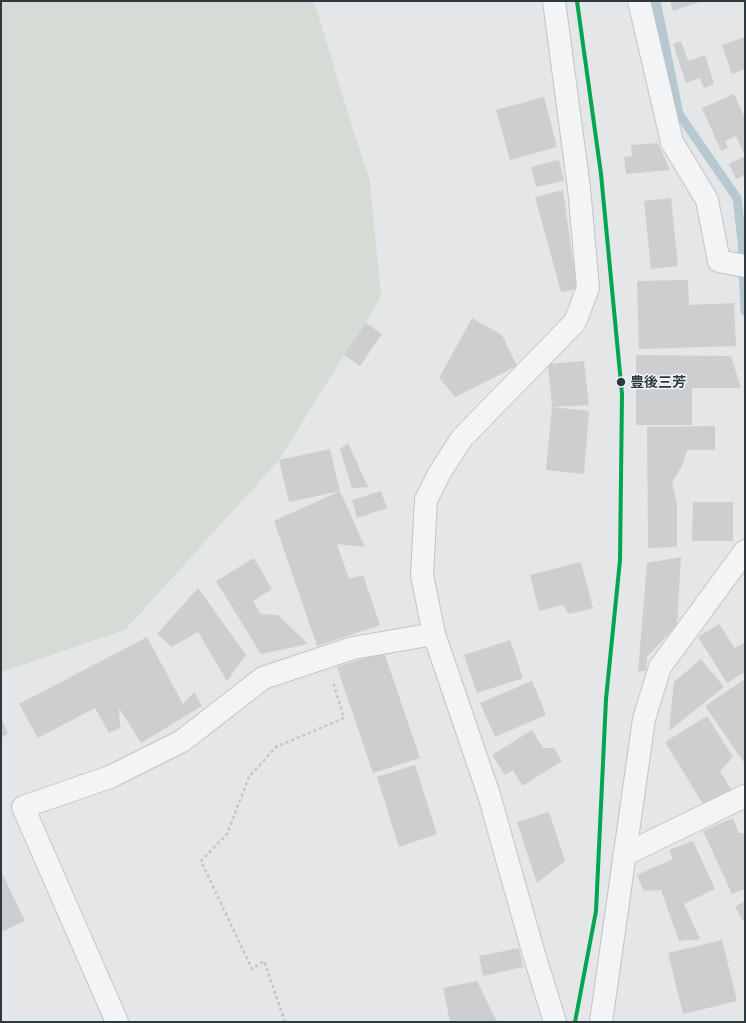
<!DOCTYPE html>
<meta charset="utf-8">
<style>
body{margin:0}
#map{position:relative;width:746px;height:1023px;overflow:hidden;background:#e4e6e8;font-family:Barlow,sans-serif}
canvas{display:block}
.frame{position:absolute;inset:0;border:2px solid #2d393f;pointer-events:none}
</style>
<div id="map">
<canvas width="746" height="1023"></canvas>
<div class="frame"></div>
</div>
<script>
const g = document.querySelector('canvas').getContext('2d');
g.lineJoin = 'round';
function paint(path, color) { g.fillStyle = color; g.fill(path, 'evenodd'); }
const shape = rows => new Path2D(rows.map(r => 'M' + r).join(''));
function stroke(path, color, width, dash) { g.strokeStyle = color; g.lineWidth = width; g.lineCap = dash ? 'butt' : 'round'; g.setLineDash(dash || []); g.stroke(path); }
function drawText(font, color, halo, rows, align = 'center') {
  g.font = font + ' Barlow,"Noto Sans JP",sans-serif'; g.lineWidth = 3; g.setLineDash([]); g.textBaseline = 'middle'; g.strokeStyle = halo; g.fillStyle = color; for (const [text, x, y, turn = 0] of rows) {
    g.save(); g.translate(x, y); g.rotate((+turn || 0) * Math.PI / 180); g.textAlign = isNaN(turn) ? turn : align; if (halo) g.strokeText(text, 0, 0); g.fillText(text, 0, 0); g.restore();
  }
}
const green = shape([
 [1,1,314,1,344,101,370,182,381,296,366,323,344,355,279,460,125,630,1,672]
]);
const stream = shape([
 [656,1,679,114,737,198,742,241,745,311]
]);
const building = shape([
 [670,1,703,1,673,11],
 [745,37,745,69,732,74,722,45],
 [681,41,688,61,705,55,714,84,704,88,700,78,686,83,673,44],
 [734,94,745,118,745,156,736,136,725,141,728,148,721,151,702,108],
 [544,97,557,147,510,160,496,110],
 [658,143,670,170,626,174,624,157,632,156,631,145],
 [745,156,745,175,736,179,729,164],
 [559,160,564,181,536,187,531,167],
 [563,190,577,289,561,292,535,197],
 [671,198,678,266,651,269,644,201],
 [688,280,689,305,734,303,736,346,639,349,637,281],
 [472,318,502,335,517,366,455,397,439,378],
 [366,323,382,334,360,366,344,355],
 [636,355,731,356,741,388,692,388,692,425,636,425],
 [584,361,589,405,552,407,589,411,584,474,546,470,552,407,548,364],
 [715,426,715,450,687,450,682,466,672,482,677,504,677,547,648,548,647,427],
 [348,443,368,487,352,488,340,449],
 [330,449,340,491,365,547,337,544,349,579,363,575,380,625,317,646,274,521,340,491,289,502,279,460],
 [381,491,387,508,357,518,352,500],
 [693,502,733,502,733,541,692,541],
 [681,557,677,625,647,657,646,671,638,671,647,563],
 [254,558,272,589,253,601,261,614,278,615,308,644,261,654,216,581],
 [581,562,593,608,569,614,563,605,539,611,530,575],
 [198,588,246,655,227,681,198,632,172,647,157,634],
 [719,624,735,648,745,642,745,672,727,683,698,637],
 [147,637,183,704,194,692,202,706,141,743,119,708,120,728,109,733,95,708,38,738,19,704],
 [510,640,523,678,477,693,464,655],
 [384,652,420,758,373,773,337,667],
 [701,659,724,687,669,731,674,682],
 [745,679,745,764,705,706],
 [532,681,546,715,495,737,480,703],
 [707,716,733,757,720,771,733,793,706,809,665,742],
 [1,717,8,734,1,737],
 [532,730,543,748,554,748,562,761,522,786,513,770,505,775,492,755],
 [415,765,437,834,399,847,377,777],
 [549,812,565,861,537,883,517,822],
 [733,818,739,833,745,833,745,889,732,894,703,831],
 [693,841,715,889,684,904,700,939,679,941,661,890,644,891,637,875,673,859,669,850],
 [1,871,25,921,1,932],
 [745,901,745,924,735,907],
 [722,940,737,1001,683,1014,668,953],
 [519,948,523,967,483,976,479,956],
 [477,981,497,1022,450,1022,443,988]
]);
const path = shape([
 [285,1022,264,961,252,969,201,861,227,834,249,777,276,747,344,718,333,682]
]);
const minor = shape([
 [554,1,579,188,588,288,575,322,462,438,440,472,426,500,422,575,434,634,489,795,533,951,555,1022],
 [639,1,672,142,707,200,719,261,745,266],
 [624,855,745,796],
 [117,1022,23,807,110,777,182,741,263,678,353,648,434,634],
 [601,1022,644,719,660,667,745,551]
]);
const rail1 = shape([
 [575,1022,596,911,606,699,620,560,622,394,601,174,577,1]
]);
const markers = [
 [621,382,5,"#2d393f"]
];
const stopNames = [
 ["豊後三芳",630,382]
];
paint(green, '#d7dbd5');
stroke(stream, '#b6c9d0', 9);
paint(building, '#ccced0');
stroke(minor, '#c2c4c6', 24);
stroke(path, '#c2c5c6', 2.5, [3, 3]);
stroke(minor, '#f3f4f5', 22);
stroke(rail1, '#00a651', 4);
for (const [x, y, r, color] of markers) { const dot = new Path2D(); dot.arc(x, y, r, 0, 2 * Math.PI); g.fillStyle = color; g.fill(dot); stroke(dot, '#f2f5f7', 1.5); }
drawText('bold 14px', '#2d393f', '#f2f5f7', stopNames, 'left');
</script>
